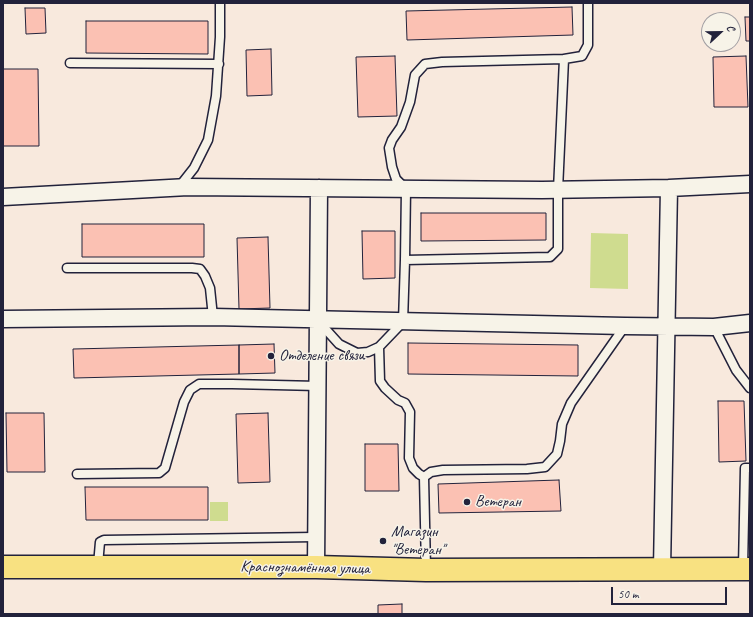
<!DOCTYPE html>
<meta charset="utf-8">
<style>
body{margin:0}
#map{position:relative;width:753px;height:617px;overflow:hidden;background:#f8e9dd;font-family:Caveat,sans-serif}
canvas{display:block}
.frame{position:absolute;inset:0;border:4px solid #22223b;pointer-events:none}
.north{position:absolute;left:701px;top:12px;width:40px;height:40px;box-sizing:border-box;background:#f7f3e8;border:1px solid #a29fa3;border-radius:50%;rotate:68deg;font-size:11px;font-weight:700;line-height:16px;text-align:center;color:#22223b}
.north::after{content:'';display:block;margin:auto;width:14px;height:18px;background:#22223b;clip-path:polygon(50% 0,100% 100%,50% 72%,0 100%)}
.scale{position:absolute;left:611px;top:587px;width:116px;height:18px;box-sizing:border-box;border:2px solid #22223b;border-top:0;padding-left:5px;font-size:12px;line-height:14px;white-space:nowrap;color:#22223b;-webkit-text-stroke:3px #f7f3e8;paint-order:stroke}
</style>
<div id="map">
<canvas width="753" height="617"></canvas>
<div class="frame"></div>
<div class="north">С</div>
<div class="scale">50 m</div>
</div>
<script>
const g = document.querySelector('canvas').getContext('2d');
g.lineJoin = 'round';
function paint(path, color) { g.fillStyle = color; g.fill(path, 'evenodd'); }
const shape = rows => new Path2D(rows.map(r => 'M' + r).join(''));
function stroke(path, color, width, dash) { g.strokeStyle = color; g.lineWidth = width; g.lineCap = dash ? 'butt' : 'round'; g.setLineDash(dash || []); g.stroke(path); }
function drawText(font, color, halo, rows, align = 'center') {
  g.font = font + ' Caveat,sans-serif'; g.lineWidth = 3; g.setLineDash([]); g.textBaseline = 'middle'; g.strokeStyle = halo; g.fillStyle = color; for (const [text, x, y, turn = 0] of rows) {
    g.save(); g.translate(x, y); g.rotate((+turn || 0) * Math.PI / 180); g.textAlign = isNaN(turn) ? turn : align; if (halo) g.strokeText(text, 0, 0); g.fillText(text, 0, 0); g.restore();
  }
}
const green = shape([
 [591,233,628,234,628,289,590,288],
 [210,502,228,502,228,521,210,521]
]);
const building = shape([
 [572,7,573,35,407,40,406,11,572,7],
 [25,8,45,8,46,33,26,34,25,8],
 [745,17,750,17,750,41,746,41,745,17],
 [86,21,208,21,208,54,86,53,86,21],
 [271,49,272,95,247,96,246,50,271,49],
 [395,56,397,116,358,117,356,57,395,56],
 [746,56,748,107,714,107,713,57,746,56],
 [3,69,38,69,39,146,3,146,3,69],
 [421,213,546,213,546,240,421,241,421,213],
 [82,224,204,224,204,257,82,257,82,224],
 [362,231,395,231,395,278,363,279,362,231],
 [268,237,270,308,239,309,237,238,268,237],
 [408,343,578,345,578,376,408,374,408,343],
 [274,344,275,373,239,374,239,345,274,344],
 [239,345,239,374,74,378,73,349,239,345],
 [718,401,744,401,746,461,719,462,718,401],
 [6,413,44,413,45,472,7,472,6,413],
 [268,413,270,482,238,483,236,414,268,413],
 [365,444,398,444,399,491,365,491,365,444],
 [559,480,561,511,439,513,438,484,559,480],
 [85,487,208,487,208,520,86,520,85,487],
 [402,604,402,614,378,614,378,605,402,604]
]);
const lane = shape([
 [564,59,442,62,425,64,415,75,410,102,401,127,392,140,389,148,392,167,396,179,406,189,405,260,550,257,558,249,558,190,564,59,582,56,588,45,588,3],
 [70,63,219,64],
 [179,187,194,168,208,140,216,96,220,37,220,3],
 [67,268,192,268,200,269,205,276,210,288,213,317],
 [320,323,339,344,357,353,368,352,379,347,403,322,405,260],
 [714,327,736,370,750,388],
 [379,347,380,381,385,388,398,400,405,403,410,412,409,458,413,468,419,474,424,477,426,569],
 [77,474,159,473,165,468,184,402,190,390,199,384,232,384,318,386],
 [424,477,431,472,443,470,527,469,545,467,557,454,560,441,562,424,571,403,625,326],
 [98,565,100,542,104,540,315,537],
 [743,568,745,468,750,468]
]);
const street = shape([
 [3,197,188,187,542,190,669,188],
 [3,319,213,317,625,326,714,327,750,323],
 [316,567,319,188],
 [662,569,669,188,750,184]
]);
const primary = shape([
 [3,567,316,567,426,570,750,569]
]);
const markers = [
 [271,356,4,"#22223b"],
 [467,502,4,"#22223b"],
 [383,541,4,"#22223b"]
];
const poiNames = [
 ["Отделение связи",279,356],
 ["Ветеран",475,502],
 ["Магазин",391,532],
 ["\"Ветеран\"",391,550]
];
const streetNames = [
 ["Краснознамённая улица",305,568,1]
];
paint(green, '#cfdc8f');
paint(building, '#fbc1b3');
stroke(building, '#22223b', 1);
stroke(lane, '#22223b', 11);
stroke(street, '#22223b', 19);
stroke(primary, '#22223b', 25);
stroke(lane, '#f7f3e8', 8);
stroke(street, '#f7f3e8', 16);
stroke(primary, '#f8e181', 22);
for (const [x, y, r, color] of markers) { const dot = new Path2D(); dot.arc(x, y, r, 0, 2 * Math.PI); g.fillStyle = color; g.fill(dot); stroke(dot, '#f7f3e8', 1.5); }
drawText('16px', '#22223b', '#f7f3e8', poiNames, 'left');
drawText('16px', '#22223b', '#f7f3e8', streetNames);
</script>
